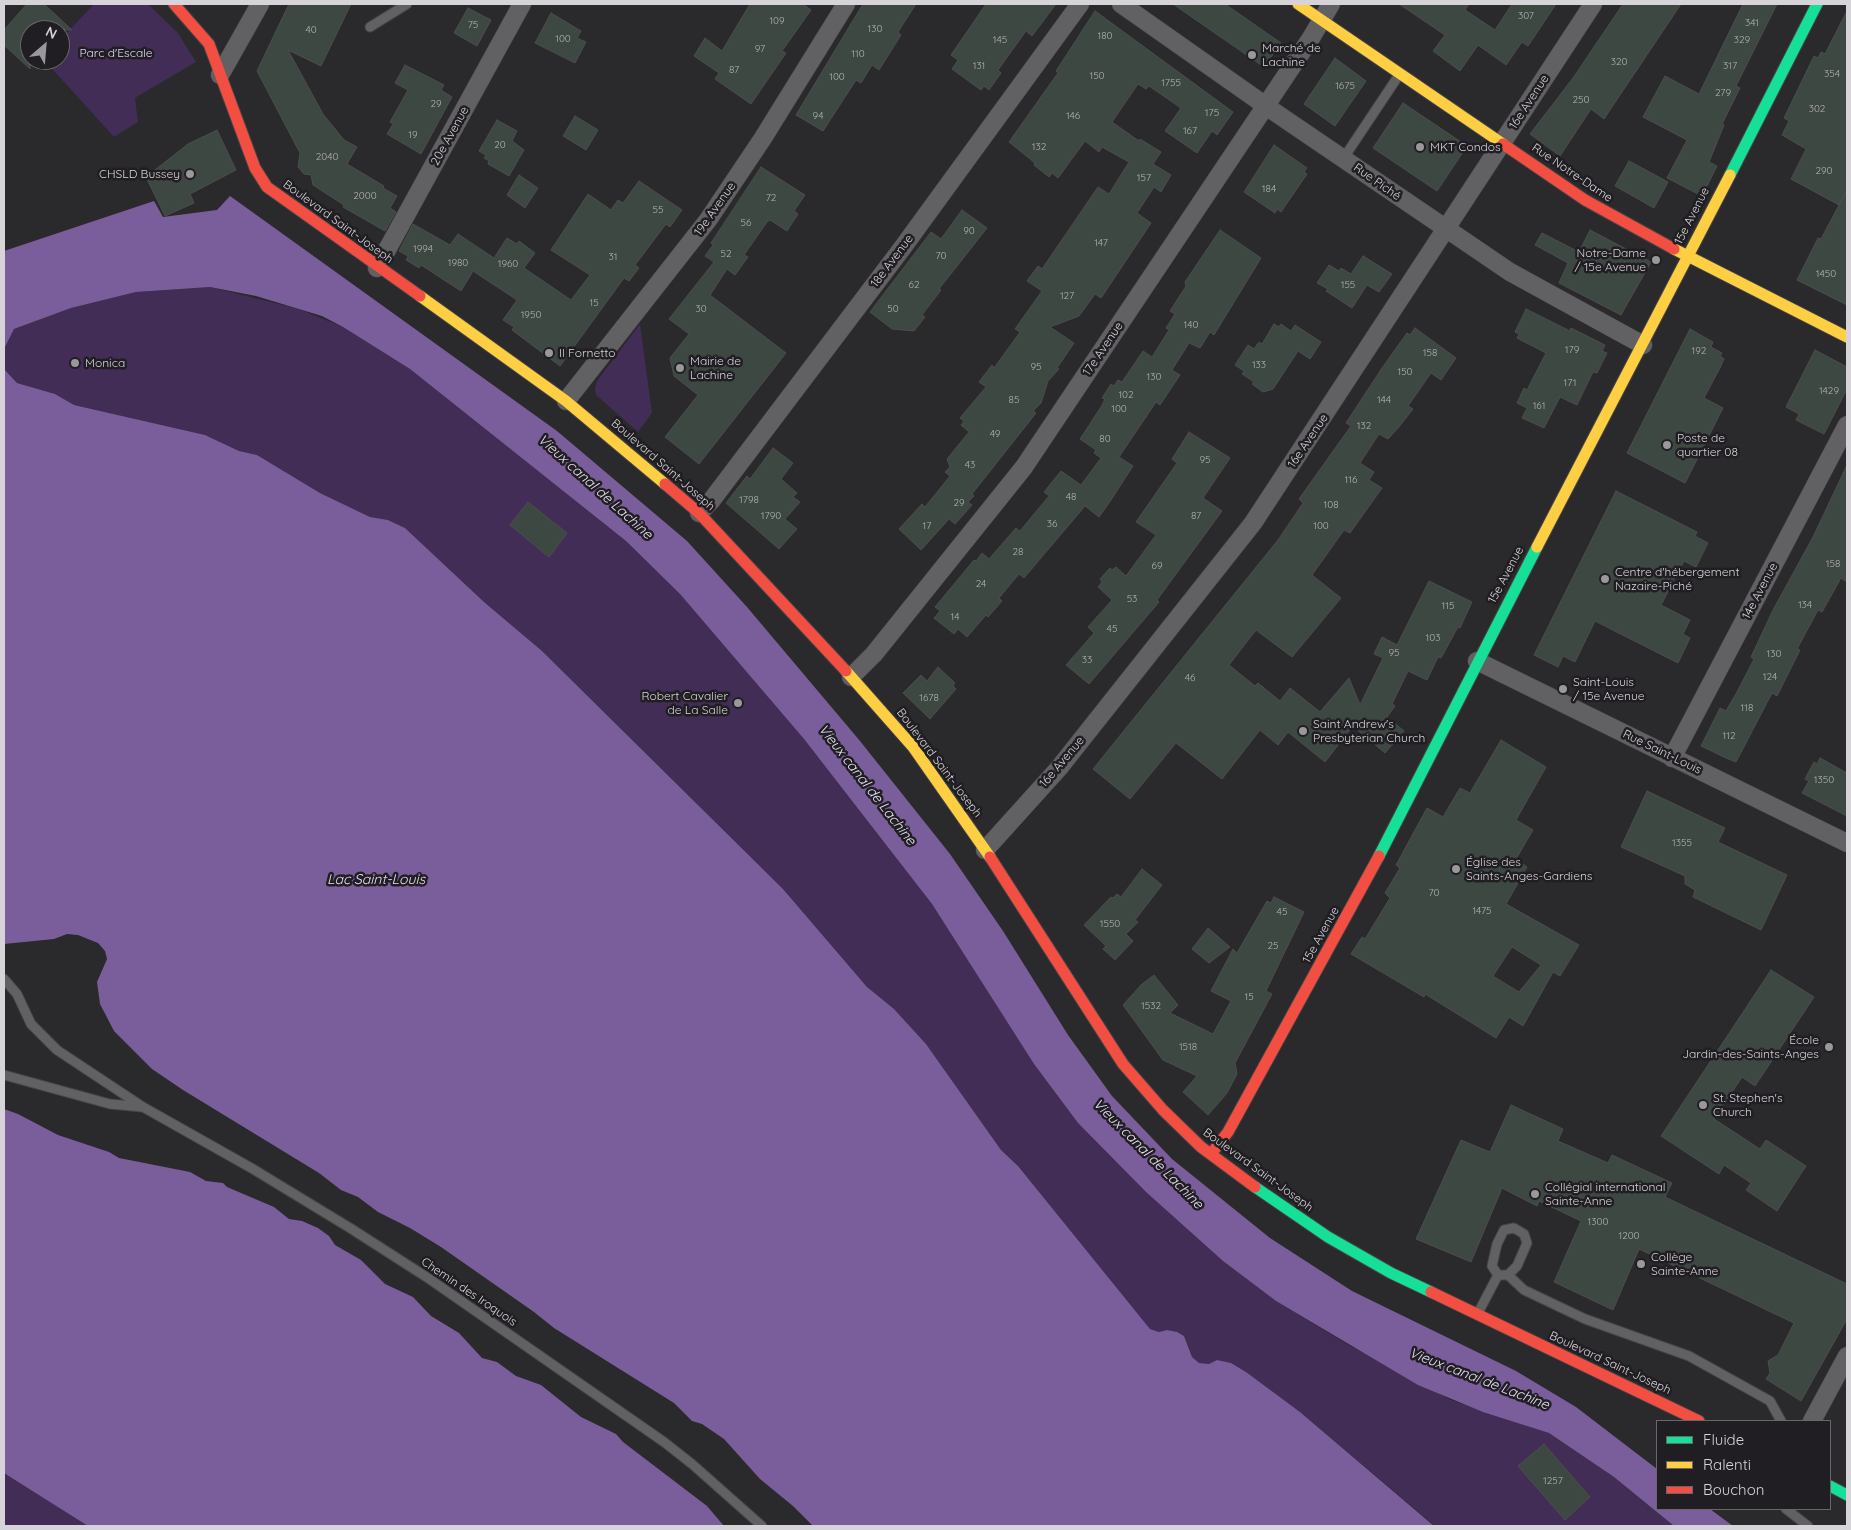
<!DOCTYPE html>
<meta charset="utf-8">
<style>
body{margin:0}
#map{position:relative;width:1851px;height:1530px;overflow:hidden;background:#2a292b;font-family:Quicksand,sans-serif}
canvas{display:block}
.frame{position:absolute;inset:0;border:5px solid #d6d4d8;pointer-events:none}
.legend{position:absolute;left:1656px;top:1420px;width:175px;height:90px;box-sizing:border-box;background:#201e22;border:1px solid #69676b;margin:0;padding:6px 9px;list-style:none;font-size:15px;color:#d6d4d8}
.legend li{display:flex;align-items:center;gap:10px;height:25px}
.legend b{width:25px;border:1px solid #69676b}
.north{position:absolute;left:20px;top:20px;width:50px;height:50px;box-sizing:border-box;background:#201e22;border:1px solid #69676b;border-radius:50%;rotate:27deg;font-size:14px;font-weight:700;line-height:20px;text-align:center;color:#d6d4d8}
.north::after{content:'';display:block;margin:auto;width:18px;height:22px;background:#9a989b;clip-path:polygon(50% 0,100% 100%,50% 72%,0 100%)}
</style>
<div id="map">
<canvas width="1851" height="1530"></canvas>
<div class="frame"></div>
<ul class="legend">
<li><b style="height:6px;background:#16e098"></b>Fluide</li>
<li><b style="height:6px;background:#ffcf43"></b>Ralenti</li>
<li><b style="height:6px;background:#f24e42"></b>Bouchon</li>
</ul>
<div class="north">N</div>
</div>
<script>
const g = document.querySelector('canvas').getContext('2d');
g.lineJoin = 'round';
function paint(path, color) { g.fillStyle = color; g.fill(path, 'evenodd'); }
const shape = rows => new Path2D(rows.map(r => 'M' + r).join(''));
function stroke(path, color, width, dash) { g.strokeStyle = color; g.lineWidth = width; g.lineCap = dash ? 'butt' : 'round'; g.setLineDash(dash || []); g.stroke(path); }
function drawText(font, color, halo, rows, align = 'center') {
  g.font = font + ' Quicksand,sans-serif'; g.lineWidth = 5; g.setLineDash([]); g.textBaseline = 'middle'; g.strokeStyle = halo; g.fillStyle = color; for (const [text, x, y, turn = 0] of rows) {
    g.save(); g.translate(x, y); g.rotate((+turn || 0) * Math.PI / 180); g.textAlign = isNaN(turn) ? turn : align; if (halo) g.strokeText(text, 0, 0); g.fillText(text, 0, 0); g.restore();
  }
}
const green = shape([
 [94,4,148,4,178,33,196,62,135,98,138,122,114,137,44,60,60,60,60,40],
 [210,287,299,309,343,327,410,369,626,541,680,594,804,739,932,904,1034,1064,1078,1123,1146,1192,1223,1261,1276,1301,1347,1344,1451,1400,1549,1433,1614,1477,1674,1526,1435,1526,1300,1412,1246,1372,1231,1363,1217,1360,1209,1364,1199,1363,1192,1357,1184,1336,1167,1330,1159,1332,1150,1329,1018,1166,1001,1150,926,1044,894,1009,867,987,783,889,542,651,484,602,405,528,388,520,370,517,320,493,257,455,239,451,205,435,74,405,55,394,17,383,4,369,4,349,14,329,71,308,136,292],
 [640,324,652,413,638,432,596,395,595,389,597,381],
 [4,1473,36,1492,88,1526,4,1526]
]);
const water = shape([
 [230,196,557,431,687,541,747,607,860,741,950,854,1003,931,1068,1035,1112,1096,1172,1159,1270,1238,1352,1291,1516,1371,1576,1407,1657,1469,1657,1509,1710,1509,1733,1526,1674,1526,1614,1477,1549,1433,1483,1412,1418,1385,1276,1301,1223,1261,1146,1192,1078,1123,1034,1064,932,904,804,739,680,594,626,541,410,369,343,327,322,316,256,296,210,287,136,292,71,308,14,329,4,349,4,251,154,201,163,217,217,210],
 [4,369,17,383,55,394,74,405,205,435,239,451,257,455,320,493,370,517,388,520,405,528,484,602,542,651,783,889,867,987,894,1009,926,1044,1001,1150,1018,1166,1150,1329,1159,1332,1167,1330,1177,1332,1184,1336,1192,1357,1199,1363,1209,1364,1217,1360,1231,1363,1246,1372,1300,1412,1434,1526,813,1526,793,1506,760,1479,724,1439,702,1424,692,1421,674,1403,554,1328,534,1312,441,1247,410,1228,378,1212,358,1197,341,1190,319,1173,183,1090,152,1069,114,1031,100,1004,97,982,107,959,105,951,98,943,78,935,67,934,54,939,4,944],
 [4,1109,18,1114,58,1135,109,1152,119,1158,190,1172,206,1181,223,1183,227,1187,274,1207,289,1219,302,1221,318,1228,329,1236,335,1245,361,1260,385,1284,413,1297,431,1316,459,1333,482,1358,497,1362,516,1376,541,1385,581,1417,616,1434,623,1442,707,1506,724,1526,88,1526,4,1473]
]);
const building = shape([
 [27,4,44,4,72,30,30,30,30,69,4,45,4,30,27,4],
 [289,4,351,4,321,66,288,50,323,114,344,140,357,147,347,164,384,186,383,188,397,196,390,208,396,212,385,231,343,207,344,205,313,185,311,175,304,174,298,167,300,153,257,71,289,4],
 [750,4,803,4,811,10,782,51,786,53,751,104,715,79,719,73,694,56,705,38,722,51,750,4],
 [863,4,916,4,898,32,901,35,879,70,872,65,861,83,856,80,823,131,796,115,863,4],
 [986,4,1056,4,1032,36,1026,31,998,70,1001,73,989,90,984,86,981,90,952,69,958,60,951,55,986,4],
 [1173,4,1225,4,1281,43,1264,67,1173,4],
 [1399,4,1469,4,1465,10,1495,30,1512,4,1556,4,1528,46,1522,42,1506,65,1478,45,1460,71,1433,51,1445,35,1399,4],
 [1623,4,1681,4,1604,119,1591,109,1560,156,1530,134,1573,78,1623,4],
 [1743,4,1777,4,1736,86,1740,88,1722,124,1724,125,1709,162,1717,166,1702,196,1667,178,1687,140,1643,117,1665,76,1699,94,1743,4],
 [468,8,491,20,477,46,454,33,468,8],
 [1095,11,1233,112,1217,135,1212,131,1197,153,1165,131,1181,108,1149,86,1146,89,1138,84,1112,122,1139,141,1140,139,1161,152,1153,164,1171,175,1161,192,1154,187,1137,213,1151,223,1101,298,1095,294,1079,316,1050,327,1074,343,1057,368,1059,369,1048,381,1041,403,1033,411,1036,413,972,494,974,496,968,502,972,505,955,524,949,519,921,550,899,529,922,504,925,507,950,476,945,472,950,467,947,459,969,432,961,425,964,421,960,418,986,387,979,382,992,365,994,368,1020,332,1015,329,1042,291,1027,281,1038,266,1042,269,1098,187,1109,194,1129,162,1102,147,1099,152,1085,141,1058,178,1052,173,1049,177,1034,165,1035,163,1009,142,1058,73,1056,71,1095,11],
 [1847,11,1847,190,1839,205,1791,179,1806,149,1782,135,1789,121,1784,118,1814,56,1818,58,1821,52,1825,54,1847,11],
 [551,13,581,31,577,38,586,42,575,63,535,43,551,13],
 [1335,58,1366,81,1335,126,1304,104,1335,58],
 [405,65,444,85,441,90,452,97,421,154,387,134,393,124,390,122,408,90,395,83,405,65],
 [1403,103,1467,146,1437,191,1373,148,1403,103],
 [575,116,598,130,586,150,563,136,575,116],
 [497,120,517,131,512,141,524,150,509,176,488,164,489,161,484,158,486,155,479,151,497,120],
 [217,130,236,170,190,194,194,203,165,216,146,177,188,144,217,130],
 [1274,145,1307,168,1304,172,1307,174,1281,212,1277,209,1275,213,1244,192,1274,145],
 [1629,161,1668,182,1654,208,1615,186,1629,161],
 [761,167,805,195,794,211,798,214,787,231,770,220,767,222,744,255,748,257,735,275,727,269,710,295,786,353,699,464,665,437,698,395,674,376,670,358,689,334,669,319,714,262,705,256,713,245,711,243,761,167],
 [519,175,538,188,525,208,507,195,519,175],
 [639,181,682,210,670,227,666,224,635,265,639,268,629,281,624,278,560,366,512,330,514,327,503,320,517,300,473,271,461,291,421,265,419,268,406,260,408,256,399,251,413,224,450,245,458,234,494,258,507,238,517,244,519,241,535,253,524,268,571,300,590,275,551,250,588,194,611,210,618,200,623,203,639,181],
 [1847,190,1847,305,1797,280,1818,238,1821,239,1847,190],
 [962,210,987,228,939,289,941,290,922,315,925,317,914,331,892,329,870,312,931,232,941,239,962,210],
 [1220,230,1261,258,1214,335,1210,332,1200,348,1189,343,1172,370,1180,375,1160,405,1156,402,1119,457,1133,466,1109,503,1099,517,1085,506,1024,578,1019,574,999,598,1002,601,988,617,986,615,967,637,958,629,954,634,934,618,940,611,935,607,974,560,976,561,982,553,989,559,1016,528,1020,531,1049,496,1044,492,1061,471,1081,485,1101,458,1094,453,1096,450,1080,439,1101,407,1105,399,1102,398,1111,384,1114,386,1118,380,1122,382,1143,351,1152,357,1169,330,1166,328,1175,314,1170,311,1186,286,1185,282,1220,230],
 [1590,230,1651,262,1621,315,1559,283,1568,263,1535,245,1542,233,1579,252,1590,230],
 [1363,256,1392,274,1379,292,1367,285,1352,308,1326,291,1328,289,1317,283,1329,265,1339,271,1341,268,1351,274,1363,256],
 [1526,309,1570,331,1571,328,1605,345,1602,351,1607,353,1597,373,1593,372,1577,405,1560,397,1544,428,1522,418,1527,408,1517,403,1524,388,1527,390,1546,353,1517,338,1519,334,1515,332,1526,309],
 [1274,324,1279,327,1281,324,1291,331,1295,325,1321,342,1310,359,1298,351,1273,389,1263,392,1252,384,1254,382,1242,374,1244,371,1235,365,1248,345,1254,349,1259,342,1262,344,1274,324],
 [1415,328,1456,358,1441,380,1431,373,1408,406,1413,409,1399,427,1388,439,1379,434,1360,463,1374,472,1369,480,1382,488,1350,533,1344,530,1312,575,1341,598,1292,657,1256,630,1229,665,1255,686,1258,683,1280,701,1290,688,1320,712,1349,678,1360,705,1383,658,1374,654,1382,637,1397,645,1429,581,1472,602,1460,628,1458,627,1441,658,1438,657,1427,680,1408,671,1392,704,1395,706,1387,717,1404,731,1385,753,1353,726,1325,762,1288,732,1278,745,1260,730,1222,779,1176,743,1130,799,1093,769,1278,540,1303,503,1299,499,1351,426,1346,423,1382,368,1407,333,1410,335,1415,328],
 [1690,329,1713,342,1711,347,1722,353,1720,356,1724,359,1720,368,1704,398,1723,408,1685,483,1627,453,1690,329],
 [1815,350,1847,367,1847,389,1824,434,1796,420,1799,414,1786,407,1815,350],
 [1189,432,1230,458,1203,498,1222,511,1157,600,1159,602,1089,684,1066,665,1094,633,1088,627,1112,600,1098,587,1102,582,1100,579,1110,568,1112,570,1116,567,1126,576,1156,535,1136,522,1177,463,1172,459,1189,432],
 [773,448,793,463,781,479,797,493,793,497,800,502,785,519,797,529,779,549,726,503,747,476,750,479,773,448],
 [1847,465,1847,582,1841,578,1822,612,1818,610,1797,649,1800,650,1777,696,1772,693,1736,762,1726,758,1701,746,1720,708,1726,711,1737,692,1754,659,1751,657,1773,610,1813,537,1847,465],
 [1616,491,1697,532,1695,536,1708,543,1696,567,1684,561,1661,605,1690,620,1683,634,1690,638,1678,663,1595,621,1575,662,1563,656,1558,667,1534,655,1616,491],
 [528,502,567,533,549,557,510,525,528,502],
 [938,667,955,683,953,686,956,689,930,719,903,693,921,675,927,681,938,667],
 [1501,740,1546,767,1516,820,1533,830,1516,859,1527,867,1506,904,1579,945,1560,976,1553,972,1523,1026,1509,1017,1496,1038,1425,994,1424,997,1351,954,1362,937,1365,939,1390,898,1385,893,1400,868,1396,865,1427,808,1443,817,1460,788,1470,793,1501,740],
 [1512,947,1541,965,1519,992,1493,976,1512,947],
 [1820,758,1847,773,1847,816,1802,793,1809,781,1805,779,1814,762,1817,764,1820,758],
 [1647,791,1725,828,1718,842,1787,875,1761,930,1693,897,1695,890,1685,884,1685,876,1621,847,1647,791],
 [1142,869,1162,885,1135,920,1138,922,1126,934,1133,941,1115,960,1103,949,1106,946,1084,925,1111,897,1113,898,1117,894,1121,897,1142,869],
 [1274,897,1304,912,1266,991,1272,994,1235,1063,1237,1074,1227,1093,1208,1115,1183,1092,1197,1076,1163,1060,1123,1005,1142,984,1154,975,1178,1005,1170,1013,1213,1034,1231,1001,1211,991,1233,949,1237,953,1267,901,1271,903,1274,897],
 [1208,928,1230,947,1209,963,1192,949,1208,928],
 [1771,970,1814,997,1755,1086,1742,1077,1714,1119,1760,1149,1766,1140,1806,1166,1777,1211,1746,1190,1751,1183,1724,1165,1719,1174,1661,1136,1771,970],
 [1511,1105,1563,1129,1558,1141,1608,1163,1612,1155,1672,1183,1665,1197,1847,1284,1847,1319,1801,1401,1766,1379,1770,1373,1768,1361,1778,1355,1794,1323,1639,1249,1613,1310,1554,1282,1581,1221,1539,1201,1537,1206,1502,1188,1471,1262,1416,1239,1461,1140,1490,1152,1511,1105],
 [1544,1444,1590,1497,1565,1520,1518,1466,1544,1444]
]);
const lane = shape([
 [370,27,407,4],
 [1343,159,1399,75],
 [4,979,17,994,31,1024,57,1050,143,1107,253,1169,350,1228,428,1278,664,1442,692,1464,762,1526],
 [4,1075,110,1104,142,1107],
 [1508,1275,1524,1290,1585,1319,1689,1356,1770,1401,1781,1421],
 [1478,1313,1498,1275,1508,1275,1517,1266,1527,1243,1524,1234,1514,1228,1504,1230,1497,1244,1492,1266,1498,1275],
 [1786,1509,1808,1526]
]);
const street = shape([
 [1121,4,1276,113,1510,272,1643,345],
 [220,75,260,4],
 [377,268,522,4],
 [566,401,708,220,763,138,846,4],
 [699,513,711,501,903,247,1080,4],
 [1477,661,1847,843],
 [851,677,874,654,1024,467,1311,38,1331,4],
 [1672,758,1847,425],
 [985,850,1059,768,1253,523,1593,4],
 [1812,1421,1847,1356]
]);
const fast = shape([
 [1730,175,1817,4],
 [1379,856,1537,547],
 [1255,1187,1328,1237,1391,1273,1431,1292],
 [1830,1486,1847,1495]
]);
const slow = shape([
 [1298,4,1503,144],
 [1674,249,1847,337],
 [420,296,566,401,665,484],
 [1537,547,1730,175],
 [846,671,913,747,990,857]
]);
const jam = shape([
 [174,4,209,44,255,168,267,187,420,296],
 [1503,144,1585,200,1674,249],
 [665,484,699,513,846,671],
 [990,857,1123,1064,1163,1110,1201,1147,1255,1187],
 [1211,1154,1228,1132,1379,856],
 [1431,1292,1699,1421]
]);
const markers = [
 [1252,55,5,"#9a989b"],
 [1420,147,5,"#9a989b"],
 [190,174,5,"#9a989b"],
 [1656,260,5,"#9a989b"],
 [549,353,5,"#9a989b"],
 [75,363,5,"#9a989b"],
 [680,368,5,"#9a989b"],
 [1667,445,5,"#9a989b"],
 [1605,579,5,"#9a989b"],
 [1563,689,5,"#9a989b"],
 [738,703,5,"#9a989b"],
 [1303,731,5,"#9a989b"],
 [1456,869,5,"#9a989b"],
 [1829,1047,5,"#9a989b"],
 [1703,1105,5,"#9a989b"],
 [1535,1194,5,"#9a989b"],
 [1641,1264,5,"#9a989b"]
];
const numberNames = [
 ["307",1526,16],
 ["109",777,21],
 ["341",1752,23],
 ["75",473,25],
 ["130",875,29],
 ["40",311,30],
 ["180",1105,36],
 ["100",563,39],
 ["145",1000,40],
 ["329",1742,40],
 ["97",760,49],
 ["110",858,54],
 ["320",1619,62],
 ["131",979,66],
 ["317",1730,66],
 ["87",734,70],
 ["354",1832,74],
 ["150",1097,76],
 ["100",837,77],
 ["1755",1171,83],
 ["1675",1345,86],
 ["279",1723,93],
 ["250",1581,100],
 ["29",436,104],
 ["302",1817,109],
 ["175",1212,113],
 ["94",818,116],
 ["146",1073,116],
 ["167",1190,131],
 ["19",413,135],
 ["20",500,145],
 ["132",1039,147],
 ["2040",327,157],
 ["290",1824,171],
 ["157",1144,178],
 ["184",1269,189],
 ["2000",365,196],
 ["72",771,198],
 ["55",658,210],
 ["56",746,223],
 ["90",969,231],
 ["147",1101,243],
 ["1994",423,249],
 ["52",726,254],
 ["70",941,256],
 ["31",613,257],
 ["1980",458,263],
 ["1960",508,264],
 ["1450",1826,274],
 ["62",914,285],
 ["155",1348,285],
 ["127",1067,296],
 ["15",594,303],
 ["30",701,309],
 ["50",893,309],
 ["1950",531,315],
 ["140",1191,325],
 ["179",1572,350],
 ["192",1699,351],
 ["158",1430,353],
 ["133",1259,365],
 ["95",1036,367],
 ["150",1405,372],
 ["130",1154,377],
 ["171",1570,383],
 ["1429",1829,391],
 ["102",1126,395],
 ["85",1014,400],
 ["144",1384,400],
 ["161",1539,406],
 ["100",1119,409],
 ["132",1364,426],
 ["49",995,434],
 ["80",1105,439],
 ["95",1205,460],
 ["43",970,465],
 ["116",1351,480],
 ["48",1071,497],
 ["1798",749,500],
 ["29",959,503],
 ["108",1331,505],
 ["1790",771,516],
 ["87",1196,516],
 ["36",1052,524],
 ["17",927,526],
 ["100",1321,526],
 ["28",1018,552],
 ["158",1833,564],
 ["69",1157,566],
 ["24",981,584],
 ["53",1132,599],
 ["134",1805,605],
 ["115",1448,606],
 ["14",955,617],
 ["45",1112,629],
 ["103",1433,638],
 ["95",1394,653],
 ["130",1774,654],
 ["33",1087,660],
 ["124",1770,677],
 ["46",1190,678],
 ["1678",929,698],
 ["118",1747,708],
 ["112",1729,736],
 ["1350",1824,780],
 ["1355",1682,843],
 ["70",1434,893],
 ["1475",1482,911],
 ["45",1282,912],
 ["1550",1110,924],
 ["25",1273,946],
 ["15",1249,997],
 ["1532",1151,1006],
 ["1518",1188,1047],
 ["1300",1598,1222],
 ["1200",1629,1236],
 ["1257",1553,1481]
];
const poiNames = [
 ["Marché de",1262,48],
 ["Lachine",1262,62],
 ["MKT Condos",1430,147],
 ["CHSLD Bussey",180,174,"right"],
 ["Notre-Dame",1646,253,"right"],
 ["/ 15e Avenue",1646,267,"right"],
 ["Il Fornetto",559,353],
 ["Mairie de",690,361],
 ["Lachine",690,375],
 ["Monica",85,363],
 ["Poste de",1677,438],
 ["quartier 08",1677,452],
 ["Centre d'hébergement",1615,572],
 ["Nazaire-Piché",1615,586],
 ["Saint-Louis",1573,682],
 ["/ 15e Avenue",1573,696],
 ["Robert Cavalier",728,696,"right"],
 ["de La Salle",728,710,"right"],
 ["Saint Andrew's",1313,724],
 ["Presbyterian Church",1313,738],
 ["Église des",1466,862],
 ["Saints-Anges-Gardiens",1466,876],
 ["École",1819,1040,"right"],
 ["Jardin-des-Saints-Anges",1819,1054,"right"],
 ["St. Stephen's",1713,1098],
 ["Church",1713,1112],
 ["Collégial international",1545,1187],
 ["Sainte-Anne",1545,1201],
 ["Collège",1651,1257],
 ["Sainte-Anne",1651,1271]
];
const parkNames = [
 ["Parc d'Escale",116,53]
];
const streetNames = [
 ["16e Avenue",1529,102,-57],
 ["20e Avenue",450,136,-61],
 ["Rue Notre-Dame",1572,173,34],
 ["Rue Piché",1377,182,35],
 ["19e Avenue",715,209,-55],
 ["15e Avenue",1692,216,-63],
 ["Boulevard Saint-Joseph",338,222,36],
 ["18e Avenue",892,261,-53],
 ["17e Avenue",1103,349,-56],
 ["16e Avenue",1308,441,-56],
 ["Boulevard Saint-Joseph",663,465,41],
 ["15e Avenue",1506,575,-62],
 ["14e Avenue",1760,591,-62],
 ["Rue Saint-Louis",1662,752,26],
 ["16e Avenue",1062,762,-50],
 ["Boulevard Saint-Joseph",939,763,53],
 ["15e Avenue",1321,935,-61],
 ["Boulevard Saint-Joseph",1258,1170,36],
 ["Chemin des Iroquois",469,1292,34],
 ["Boulevard Saint-Joseph",1610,1363,25]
];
const waterNames = [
 ["Vieux canal de Lachine",595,487,42],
 ["Vieux canal de Lachine",867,785,52],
 ["Lac Saint-Louis",376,880],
 ["Vieux canal de Lachine",1148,1154,45],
 ["Vieux canal de Lachine",1479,1379,21]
];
paint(green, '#412d55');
paint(water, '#7a5e9b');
paint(building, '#3e4843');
stroke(building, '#4d4d4e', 1);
stroke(lane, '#464447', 11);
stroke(street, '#464447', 19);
stroke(fast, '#464447', 13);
stroke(slow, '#464447', 13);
stroke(jam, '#464447', 13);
stroke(lane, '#616062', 9);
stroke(street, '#616062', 18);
stroke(fast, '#16e098', 11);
stroke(slow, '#ffcf43', 11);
stroke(jam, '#f24e42', 11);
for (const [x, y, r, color] of markers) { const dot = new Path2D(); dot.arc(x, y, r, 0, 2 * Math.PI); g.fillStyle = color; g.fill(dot); stroke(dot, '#201e22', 2); }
drawText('10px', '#b0b1b3', null, numberNames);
drawText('12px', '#d6d4d8', '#201e22', poiNames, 'left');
drawText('12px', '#e1d0f6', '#201e22', parkNames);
drawText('12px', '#d6d4d8', '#201e22', streetNames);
drawText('italic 14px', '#e5ddf0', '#201e22', waterNames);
</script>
